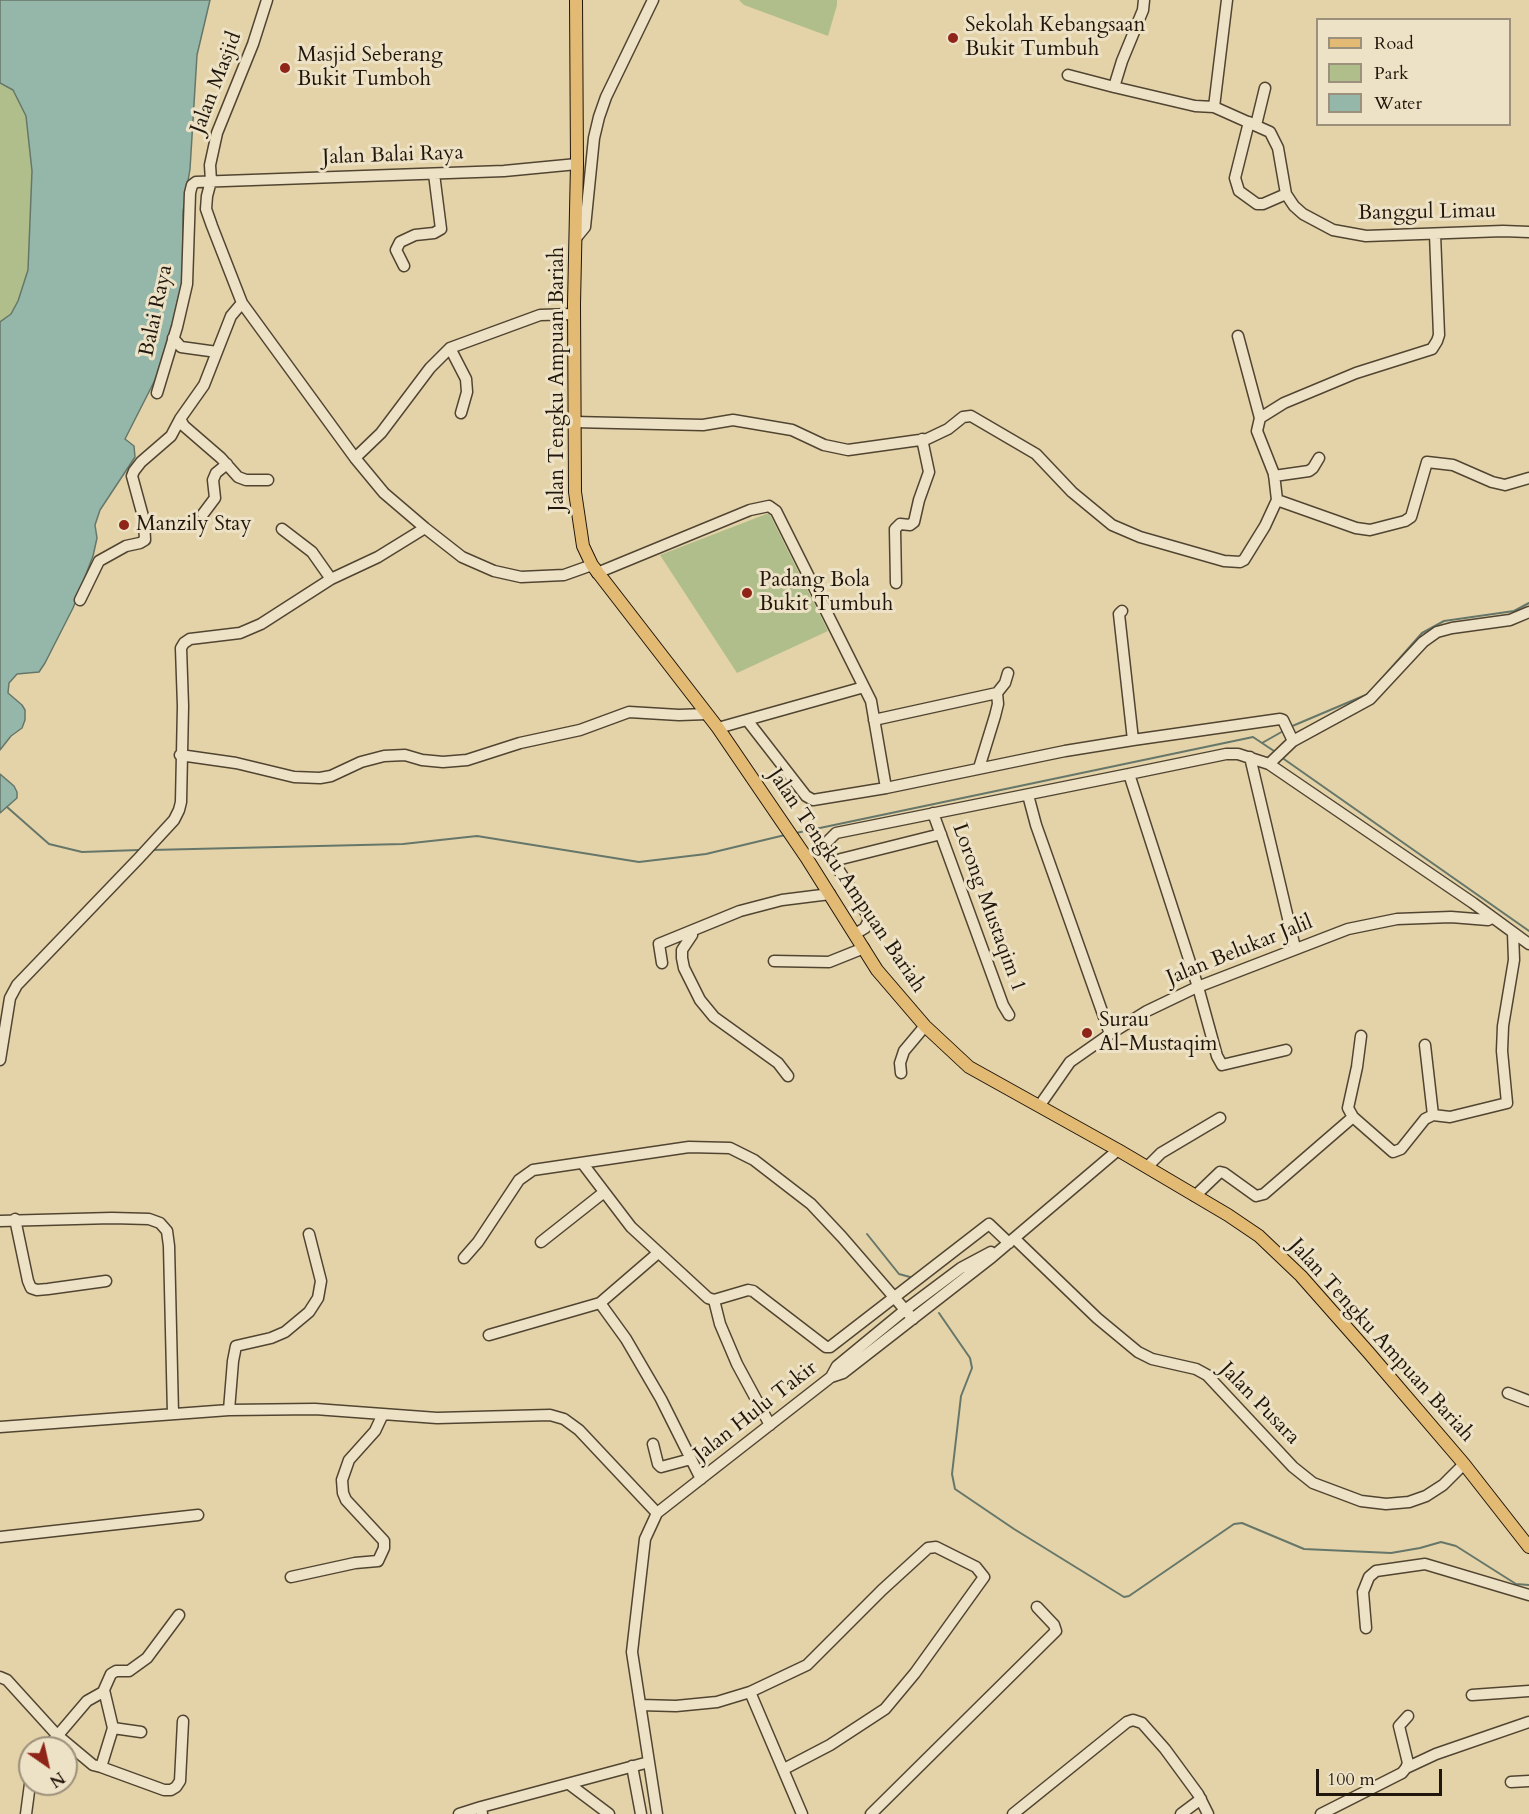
<!DOCTYPE html>
<style>
body{margin:0}
#map{position:relative;width:1529px;height:1814px;overflow:hidden;background:#e4d3a8;font-family:Cardo,serif}
canvas{display:block}
.legend{position:absolute;left:1316px;top:18px;width:195px;height:108px;box-sizing:border-box;background:#ede2c6;border:2px solid #9b907b;margin:0;padding:8px 10px;list-style:none;font-size:18px;color:#20160b}
.legend li{display:flex;align-items:center;gap:12px;height:30px}
.legend b{width:30px;border:2px solid #9b907b}
.north{position:absolute;left:18px;top:1736px;width:60px;height:60px;box-sizing:border-box;background:#ede2c6;border:2px solid #9b907b;border-radius:50%;rotate:146deg;font-size:16px;font-weight:700;line-height:24px;text-align:center;color:#20160b}
.north::after{content:'';display:block;margin:auto;width:21px;height:27px;background:#8f2418;clip-path:polygon(50% 0,100% 100%,50% 72%,0 100%)}
.scale{position:absolute;left:1316px;top:1769px;width:126px;height:27px;box-sizing:border-box;border:3px solid #20160b;border-top:0;padding-left:8px;font-size:18px;line-height:21px;white-space:nowrap;color:#20160b;-webkit-text-stroke:4px #ede2c6;paint-order:stroke}
</style>
<div id="map">
<canvas width="1529" height="1814"></canvas>
<ul class="legend">
<li><b style="height:8px;background:#e2ba74"></b>Road</li>
<li><b style="height:16px;background:#b0be8b"></b>Park</li>
<li><b style="height:16px;background:#95b7aa"></b>Water</li>
</ul>
<div class="north">N</div>
<div class="scale">100 m</div>
</div>
<script>
const g = document.querySelector('canvas').getContext('2d');
g.lineJoin = 'round';
function paint(path, color) { g.fillStyle = color; g.fill(path, 'evenodd'); }
const shape = rows => new Path2D(rows.map(r => 'M' + r).join(''));
function stroke(path, color, width, dash) { g.strokeStyle = color; g.lineWidth = width; g.lineCap = dash ? 'butt' : 'round'; g.setLineDash(dash || []); g.stroke(path); }
function drawText(font, color, halo, rows, align = 'center') {
  g.font = font + ' Cardo,serif'; g.lineWidth = 6; g.setLineDash([]); g.textBaseline = 'middle'; g.strokeStyle = halo; g.fillStyle = color; for (const [text, x, y, turn = 0] of rows) {
    g.save(); g.translate(x, y); g.rotate((+turn || 0) * Math.PI / 180); g.textAlign = isNaN(turn) ? turn : align; if (halo) g.strokeText(text, 0, 0); g.fillText(text, 0, 0); g.restore();
  }
}
const green = shape([
 [739,0,837,0,837,5,828,36,744,5],
 [0,83,13,90,26,116,32,171,28,270,18,301,11,314,0,322],
 [769,513,828,631,737,673,660,555]
]);
const water = shape([
 [0,0,210,0,197,55,190,169,183,211,183,281,180,299,156,378,125,439,134,446,135,457,100,510,95,525,97,538,93,556,73,608,45,663,39,672,17,674,9,683,8,693,22,705,25,710,25,720,22,728,11,736,0,750,0,322,11,314,18,301,28,270,32,171,26,116,13,90,0,83,0,0],
 [0,774,14,786,17,792,17,798,0,813,0,774]
]);
const stream = shape([
 [1290,727,1368,694,1422,633,1444,621,1514,611,1529,603],
 [1262,743,1285,730],
 [1281,757,1529,931],
 [7,807,49,844,82,852,139,850],
 [796,833,1253,737,1277,753],
 [151,850,403,844,477,836,639,862,706,854,785,835],
 [867,1234,899,1274,910,1277],
 [939,1313,970,1358,972,1368,961,1396,952,1474,955,1489,1014,1529,1124,1597,1129,1596,1234,1524,1242,1523,1304,1549,1391,1553,1420,1548,1441,1542,1456,1546,1516,1584,1529,1585]
]);
const minor = shape([
 [267,0,253,44,217,133,210,165,211,181,207,196,206,209,212,226,242,303,355,458,384,493,425,528,462,557,494,571,521,577,564,575,592,565],
 [1227,0,1214,107,1270,132,1278,148,1286,194,1294,206,1303,214,1333,230,1366,236,1503,231,1529,232],
 [1068,75,1114,87,1122,61,1143,10,1144,0],
 [1114,87,1195,106,1214,107],
 [1249,122,1235,178,1239,191,1257,204,1263,204,1286,194],
 [1256,125,1265,88],
 [576,238,585,227,594,138,599,117,606,97,653,0],
 [404,266,396,250,400,242,415,235,434,233,441,229,434,174],
 [1238,336,1260,418],
 [173,338,181,347,217,352],
 [450,348,466,379,467,392,461,413],
 [157,393,177,327,187,284,190,193,192,185,196,182,504,171,577,164],
 [180,419,184,426,221,458,238,477,246,480,268,480],
 [574,422,703,425,733,420,792,430,824,445,848,450,927,439,948,429,963,417,971,416,1036,454,1072,492,1112,525,1140,537,1224,561,1240,562,1244,560,1265,526,1277,500,1274,474,1257,431,1260,418,1284,403,1356,373,1432,349,1437,341,1439,335,1435,234],
 [355,458,381,433,430,368,450,348,540,315,574,314],
 [1274,476,1309,471,1313,468,1319,458],
 [1277,500,1356,528,1370,530,1405,521,1411,517,1427,462,1453,465,1492,482,1505,485,1529,478],
 [203,514,215,498,213,480,216,473,227,464],
 [282,529,312,552,331,579],
 [597,573,750,510,769,506,776,511,871,701,886,788],
 [896,583,895,529,900,524,910,525,914,522,919,500,929,472,922,439],
 [80,600,99,561,126,546,140,543,145,540,144,520,132,476,134,471,141,462,171,436,180,419,204,385,231,316,242,303],
 [1122,611,1119,614,1133,740,1280,719,1283,720,1293,741],
 [747,720,806,796,813,800,886,788,1065,751,1133,740],
 [874,720,997,693,1005,683,1008,673],
 [718,728,864,687],
 [180,755,236,763,294,777,320,778,331,776,361,762,384,756,405,755,422,760,443,762,467,760,520,743,580,730,629,712,679,715,707,714],
 [1250,757,1295,948],
 [1269,764,1293,741,1370,699,1423,642,1437,632,1452,628,1510,620,1529,612],
 [979,768,995,716,998,704,997,693],
 [1028,795,1036,825,1110,1034],
 [933,813,1003,1005,1009,1015],
 [834,863,841,859,941,834],
 [690,932,692,935,682,950,682,958,684,968,700,1000,714,1017,778,1063,788,1076],
 [855,934,865,928,868,922,868,916,826,850,825,844,836,833,1129,774],
 [774,961,829,962,864,948],
 [662,963,659,944,740,911,782,900,830,894],
 [1361,1036,1357,1067,1348,1108,1353,1117,1393,1152,1401,1149,1425,1119,1433,1115,1450,1117,1507,1103,1502,1051,1503,1026,1514,960,1513,933],
 [1425,1045,1433,1115],
 [1286,1050,1222,1065,1217,1056,1198,987,1129,774,1226,754,1238,754,1269,764,1473,903,1529,944],
 [0,1060,10,998,17,985,139,858,174,820,179,810,181,802,183,706,181,648,184,643,190,639,240,633,261,624,331,579,378,557,425,528],
 [901,1073,900,1063,904,1051,925,1026],
 [1040,1105,1070,1062,1110,1034,1147,1011,1195,988,1348,929,1397,919,1451,917,1488,920,1492,918],
 [583,1164,631,1227,708,1298,714,1300,748,1290,753,1291,826,1347,830,1347,989,1224,1009,1243],
 [1147,1167,1161,1153,1220,1118],
 [1195,1196,1220,1172,1224,1173,1256,1196,1264,1194,1353,1117],
 [15,1219,28,1281,31,1288,37,1290,48,1289,106,1281],
 [0,1221,112,1218,149,1219,160,1223,167,1231,169,1246,173,1414],
 [1015,1239,1097,1318,1138,1352,1152,1359,1196,1369,1207,1375,1293,1467,1313,1483,1361,1501,1386,1504,1409,1502,1426,1496,1443,1485,1464,1464],
 [541,1242,603,1193],
 [464,1258,478,1242,519,1180,533,1170,689,1147,730,1148,754,1160,811,1204,842,1237,913,1319],
 [714,1300,720,1324,737,1364,770,1425],
 [600,1303,626,1339,661,1399,701,1479],
 [489,1335,600,1303,658,1253],
 [831,1377,837,1366,905,1310,961,1268,991,1252],
 [1508,1393,1529,1401],
 [229,1410,233,1361,236,1346,271,1338,285,1332,309,1312,318,1298,321,1281,309,1234],
 [0,1427,229,1410,315,1409,437,1418,550,1415,564,1419,579,1430,657,1513],
 [653,1444,658,1464,661,1467,691,1459],
 [0,1537,198,1515],
 [291,1577,355,1563,378,1561,384,1548,384,1541,346,1500,343,1493,342,1480,349,1460,375,1431,383,1414],
 [1366,1628,1363,1592,1369,1577,1376,1571,1425,1564,1529,1595],
 [0,1677,7,1680,57,1735,93,1765,101,1767,113,1728],
 [104,1690,113,1728,141,1732],
 [750,1692,807,1665,882,1590,928,1548,936,1547,976,1567,984,1577,915,1673,885,1709,830,1745,784,1769],
 [1472,1695,1529,1691],
 [640,1705,676,1706,717,1702,750,1692,802,1814],
 [47,1748,87,1701,103,1692,111,1674,116,1671,129,1671,147,1658,179,1615],
 [632,1766,641,1814],
 [101,1767,164,1790,171,1790,176,1787,180,1781,183,1721],
 [1406,1768,1436,1754,1529,1722],
 [1511,1782,1529,1781],
 [569,1784,609,1814],
 [26,1814,30,1784],
 [459,1814,481,1807],
 [482,1814,481,1807,649,1762],
 [657,1814,632,1652,645,1539,657,1513,831,1377,843,1373,992,1257,1118,1150],
 [871,1814,1056,1631,1054,1625,1037,1607],
 [1013,1814,1127,1722,1133,1720,1142,1723,1165,1749,1198,1794,1208,1814],
 [1181,1814,1201,1799],
 [1321,1814,1402,1773,1406,1768,1408,1763,1399,1726,1408,1716]
]);
const major = shape([
 [576,0,577,164,574,304,575,492,583,546,592,565,718,728,806,857,877,970,925,1026,969,1067,1118,1150,1228,1215,1259,1236,1301,1276,1369,1353,1464,1464,1529,1547]
]);
const markers = [
 [953,38,6,"#8f2418"],
 [285,68,6,"#8f2418"],
 [124,525,6,"#8f2418"],
 [747,593,6,"#8f2418"],
 [1087,1033,6,"#8f2418"]
];
const poiNames = [
 ["Sekolah Kebangsaan",965,26],
 ["Bukit Tumbuh",965,50],
 ["Masjid Seberang",297,56],
 ["Bukit Tumboh",297,80],
 ["Manzily Stay",136,525],
 ["Padang Bola",759,581],
 ["Bukit Tumbuh",759,605],
 ["Surau",1099,1021],
 ["Al-Mustaqim",1099,1045]
];
const streetNames = [
 ["Jalan Masjid",217,83,-69],
 ["Jalan Balai Raya",393,156,-2],
 ["Banggul Limau",1427,213,-1],
 ["Balai Raya",157,311,-78],
 ["Jalan Tengku Ampuan Bariah",558,379,-90],
 ["Jalan Tengku Ampuan Bariah",846,881,56],
 ["Lorong Mustaqim 1",988,908,70],
 ["Jalan Belukar Jalil",1240,951,-22],
 ["Jalan Tengku Ampuan Bariah",1381,1341,48],
 ["Jalan Pusara",1259,1404,46],
 ["Jalan Hulu Takir",756,1412,-38]
];
paint(green, '#b0be8b');
paint(water, '#95b7aa');
stroke(water, '#66776a', 1.5);
stroke(stream, '#66776a', 2);
stroke(minor, '#514532', 13);
stroke(major, '#20160b', 14);
stroke(minor, '#ede2c6', 10);
stroke(major, '#e2ba74', 12);
for (const [x, y, r, color] of markers) { const dot = new Path2D(); dot.arc(x, y, r, 0, 2 * Math.PI); g.fillStyle = color; g.fill(dot); stroke(dot, '#ede2c6', 2); }
drawText('21px', '#20160b', '#ede2c6', poiNames, 'left');
drawText('21px', '#20160b', '#ede2c6', streetNames);
</script>
